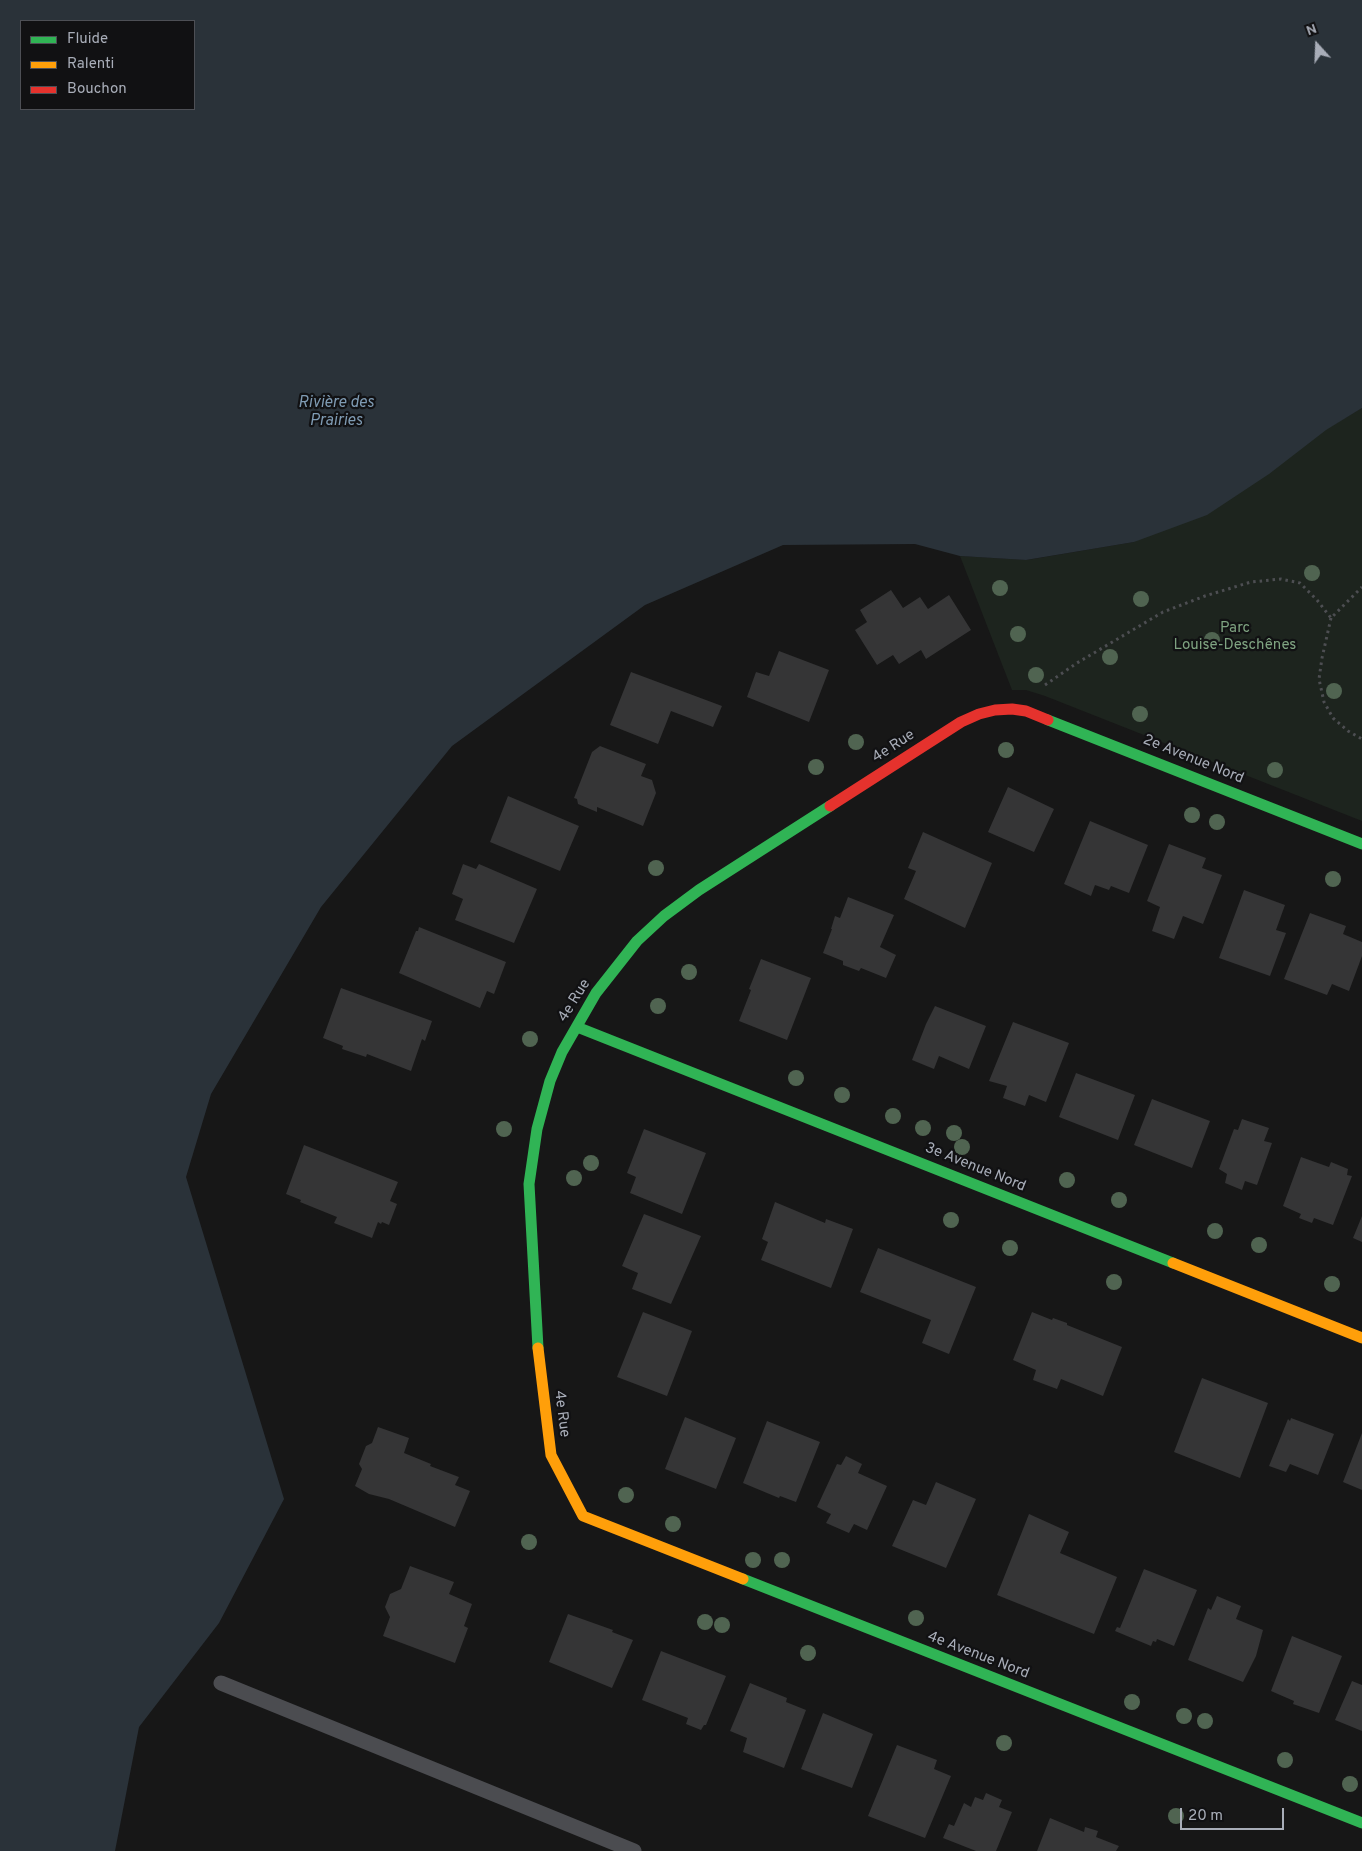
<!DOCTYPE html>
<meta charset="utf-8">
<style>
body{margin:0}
#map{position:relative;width:1362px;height:1851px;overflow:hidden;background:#171717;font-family:Overpass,sans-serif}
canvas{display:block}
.legend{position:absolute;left:20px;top:20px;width:175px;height:90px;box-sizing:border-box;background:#111113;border:1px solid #4d4f55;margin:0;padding:6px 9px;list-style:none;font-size:15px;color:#a8adb8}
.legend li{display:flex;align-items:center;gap:10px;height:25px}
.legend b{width:25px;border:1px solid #4d4f55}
.north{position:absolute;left:1292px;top:20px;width:50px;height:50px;-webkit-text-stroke:4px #111113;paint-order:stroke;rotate:340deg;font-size:14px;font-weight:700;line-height:20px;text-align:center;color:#a8adb8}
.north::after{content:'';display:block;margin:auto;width:18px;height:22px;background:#a8adb8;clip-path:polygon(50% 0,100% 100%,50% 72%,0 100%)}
.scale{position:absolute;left:1180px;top:1808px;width:104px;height:22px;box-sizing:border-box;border:2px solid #a8adb8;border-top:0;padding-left:6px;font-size:15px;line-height:18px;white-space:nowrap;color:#a8adb8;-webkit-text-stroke:4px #111113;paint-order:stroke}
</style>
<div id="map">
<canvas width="1362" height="1851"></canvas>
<ul class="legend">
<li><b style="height:6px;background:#30b455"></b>Fluide</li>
<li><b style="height:6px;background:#ff9f0a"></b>Ralenti</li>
<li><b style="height:6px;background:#e5322d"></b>Bouchon</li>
</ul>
<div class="north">N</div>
<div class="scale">20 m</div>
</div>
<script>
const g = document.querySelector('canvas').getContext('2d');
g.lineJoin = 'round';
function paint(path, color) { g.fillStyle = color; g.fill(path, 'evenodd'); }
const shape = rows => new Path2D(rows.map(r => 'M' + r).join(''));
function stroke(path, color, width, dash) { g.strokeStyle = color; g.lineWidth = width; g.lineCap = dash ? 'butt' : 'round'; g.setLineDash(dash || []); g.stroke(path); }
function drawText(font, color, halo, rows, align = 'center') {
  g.font = font + ' Overpass,sans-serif'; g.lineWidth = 4.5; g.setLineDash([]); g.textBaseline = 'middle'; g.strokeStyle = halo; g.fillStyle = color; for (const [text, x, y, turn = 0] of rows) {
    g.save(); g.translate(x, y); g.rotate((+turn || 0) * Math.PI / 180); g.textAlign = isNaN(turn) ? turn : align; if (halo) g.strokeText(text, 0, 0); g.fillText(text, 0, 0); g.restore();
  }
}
const green = shape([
 [1362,408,1362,821,1045,696,1026,690,1012,690,960,556,1027,560,1134,542]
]);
const water = shape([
 [0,0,1362,0,1362,408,1326,430,1269,474,1207,515,1134,542,1026,560,960,556,915,544,783,545,645,605,452,746,321,907,211,1094,186,1177,284,1499,219,1623,139,1727,115,1851,0,1851],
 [21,21,194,21,194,109,21,109]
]);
const building = shape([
 [891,590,903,608,920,597,928,609,949,595,971,630,926,659,921,650,899,664,893,655,877,665,855,630,867,622,860,610],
 [779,651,829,670,809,722,747,697,756,672,769,676],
 [631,672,722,706,713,727,671,711,658,744,610,725],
 [600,746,646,764,641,776,652,780,656,793,643,826,597,807,597,812,578,804,577,799,574,798,592,752],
 [1008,787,1054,809,1034,852,988,832],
 [508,796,579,826,560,871,490,842],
 [1090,821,1148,845,1129,893,1111,886,1109,890,1095,885,1091,896,1064,884],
 [923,832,992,863,965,928,904,899,916,871,908,868],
 [1169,844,1206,858,1202,868,1222,875,1203,924,1183,916,1174,939,1152,931,1160,907,1147,901],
 [463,864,476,869,479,864,537,889,514,943,455,920,463,899,452,894],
 [1244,890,1285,905,1276,930,1286,933,1270,976,1219,958],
 [848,897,894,915,880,947,896,955,886,978,861,968,859,971,843,965,843,961,823,953,832,929,831,929,835,916,840,918],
 [1310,913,1346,926,1343,934,1362,942,1362,956,1349,991,1332,984,1327,995,1284,979],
 [419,927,506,962,494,994,487,991,480,1008,399,973,416,931,418,931],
 [761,959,811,978,787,1040,739,1021,751,990,749,989],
 [341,988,432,1021,425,1041,422,1039,411,1071,367,1054,366,1057,342,1049,343,1046,323,1038],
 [935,1006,986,1026,969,1069,939,1056,934,1069,912,1060,926,1024],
 [1013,1022,1069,1043,1046,1102,1029,1095,1025,1106,1003,1098,1007,1086,989,1081],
 [1076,1073,1135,1095,1118,1140,1059,1117],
 [1152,1099,1210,1121,1192,1168,1134,1145],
 [1242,1119,1269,1128,1264,1141,1272,1143,1257,1185,1245,1181,1242,1190,1225,1183,1227,1174,1219,1169,1234,1129,1238,1130],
 [644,1129,706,1153,682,1214,630,1193,636,1177,627,1173],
 [304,1145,398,1182,390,1201,397,1204,389,1225,382,1222,381,1224,378,1222,372,1238,334,1223,337,1217,300,1202,301,1200,286,1194],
 [1301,1157,1329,1167,1331,1162,1348,1169,1347,1175,1352,1176,1333,1225,1314,1218,1312,1223,1299,1218,1301,1214,1283,1206],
 [775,1202,825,1223,826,1219,853,1229,831,1288,761,1260,768,1242,762,1239],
 [644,1214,701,1236,671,1304,632,1289,638,1273,622,1266],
 [1362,1216,1362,1242,1353,1238],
 [878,1248,976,1287,949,1354,922,1343,931,1320,860,1292],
 [643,1312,692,1331,667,1396,617,1377],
 [1032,1312,1052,1320,1053,1318,1067,1323,1067,1325,1122,1347,1103,1396,1061,1379,1057,1389,1033,1380,1036,1370,1013,1360],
 [1202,1378,1268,1403,1240,1478,1174,1452],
 [685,1417,736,1438,716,1489,665,1469],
 [1291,1418,1334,1434,1318,1475,1290,1464,1286,1472,1269,1466,1288,1419,1290,1421],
 [767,1421,820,1442,796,1502,780,1496,779,1498,743,1483],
 [378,1427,409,1438,404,1453,431,1464,430,1466,459,1477,455,1485,470,1491,455,1527,389,1499,369,1494,355,1486,362,1469,359,1464,366,1446,372,1443],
 [1362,1433,1362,1490,1343,1482],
 [846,1456,862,1464,858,1473,887,1486,867,1530,854,1524,849,1533,826,1523,831,1514,817,1507,837,1464,841,1465],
 [936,1482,976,1499,946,1568,892,1546,913,1500,926,1505],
 [1029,1514,1069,1532,1060,1553,1117,1577,1094,1634,997,1595],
 [410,1566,454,1582,449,1594,472,1604,464,1626,468,1628,455,1663,383,1636,390,1617,385,1607,390,1594,401,1589],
 [1144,1569,1197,1590,1174,1646,1157,1639,1156,1642,1153,1641,1151,1646,1115,1631,1117,1627,1120,1628],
 [1217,1596,1241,1606,1236,1619,1263,1630,1256,1656,1243,1682,1188,1660,1208,1608,1211,1610],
 [568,1614,613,1630,612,1632,633,1640,612,1688,549,1662],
 [1292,1636,1342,1656,1319,1713,1293,1704,1294,1701,1271,1691],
 [661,1651,726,1676,706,1725,704,1725,701,1730,686,1724,688,1718,642,1700],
 [1352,1681,1362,1685,1362,1731,1335,1720],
 [750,1683,787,1698,786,1702,806,1710,784,1768,743,1752,747,1738,730,1731],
 [823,1713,873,1734,852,1788,801,1769],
 [897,1745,937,1760,934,1769,951,1776,925,1838,868,1816],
 [986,1793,1002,1800,999,1807,1012,1812,996,1851,976,1851,943,1838,949,1824,954,1826,964,1803,971,1807,975,1797,983,1800],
 [1050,1818,1084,1832,1085,1827,1098,1831,1096,1837,1119,1846,1116,1851,1037,1851]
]);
const path = shape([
 [1331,618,1322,658,1319,679,1324,702,1333,718,1348,731,1362,739],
 [1045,685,1077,663,1163,612,1205,596,1251,582,1281,579,1300,583,1317,600,1331,618,1362,587]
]);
const lane = shape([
 [221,1683,634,1851]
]);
const fast = shape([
 [1048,720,1362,844],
 [577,1027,1173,1263],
 [538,1348,529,1184,537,1129,550,1081,562,1052,596,993,637,941,664,916,699,890,830,806],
 [743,1579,1362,1823]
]);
const slow = shape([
 [1173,1263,1362,1338],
 [538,1348,551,1455,583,1516,743,1579]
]);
const jam = shape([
 [830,806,961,722,979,714,995,710,1012,709,1026,711,1048,720]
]);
const trees = [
 [1312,573],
 [1000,588],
 [1141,599],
 [1018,634],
 [1212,640],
 [1110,657],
 [1036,675],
 [1334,691],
 [1140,714],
 [856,742],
 [1006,750],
 [816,767],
 [1275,770],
 [1192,815],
 [1217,822],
 [656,868],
 [1333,879],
 [689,972],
 [658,1006],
 [530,1039],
 [796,1078],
 [842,1095],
 [893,1116],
 [923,1128],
 [504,1129],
 [954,1133],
 [962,1147],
 [591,1163],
 [574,1178],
 [1067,1180],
 [1119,1200],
 [951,1220],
 [1215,1231],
 [1259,1245],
 [1010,1248],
 [1114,1282],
 [1332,1284],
 [626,1495],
 [673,1524],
 [529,1542],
 [753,1560],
 [782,1560],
 [916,1618],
 [705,1622],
 [722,1625],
 [808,1653],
 [1132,1702],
 [1184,1716],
 [1205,1721],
 [1004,1743],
 [1285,1760],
 [1350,1784],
 [1176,1816]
];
const parkNames = [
 ["Parc",1235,629],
 ["Louise-Deschênes",1235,646]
];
const streetNames = [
 ["4e Rue",894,747,-33],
 ["2e Avenue Nord",1193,760,22],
 ["4e Rue",575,1001,-58],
 ["3e Avenue Nord",975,1168,22],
 ["4e Rue",561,1414,83],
 ["4e Avenue Nord",978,1656,21]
];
const waterNames = [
 ["Rivière des",336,404],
 ["Prairies",336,422]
];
paint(green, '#1d241e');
paint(water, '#2a3239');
paint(building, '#353536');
stroke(path, '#4d4e52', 3, [2.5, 4]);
stroke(lane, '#4b4c50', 15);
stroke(fast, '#30b455', 11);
stroke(slow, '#ff9f0a', 11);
stroke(jam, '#e5322d', 11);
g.fillStyle = '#506451';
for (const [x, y] of trees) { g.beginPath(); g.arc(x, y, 8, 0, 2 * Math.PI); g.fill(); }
drawText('15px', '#7fa381', '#111113', parkNames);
drawText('15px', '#a8adb8', '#111113', streetNames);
drawText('italic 16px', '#7f9bb3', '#111113', waterNames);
</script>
